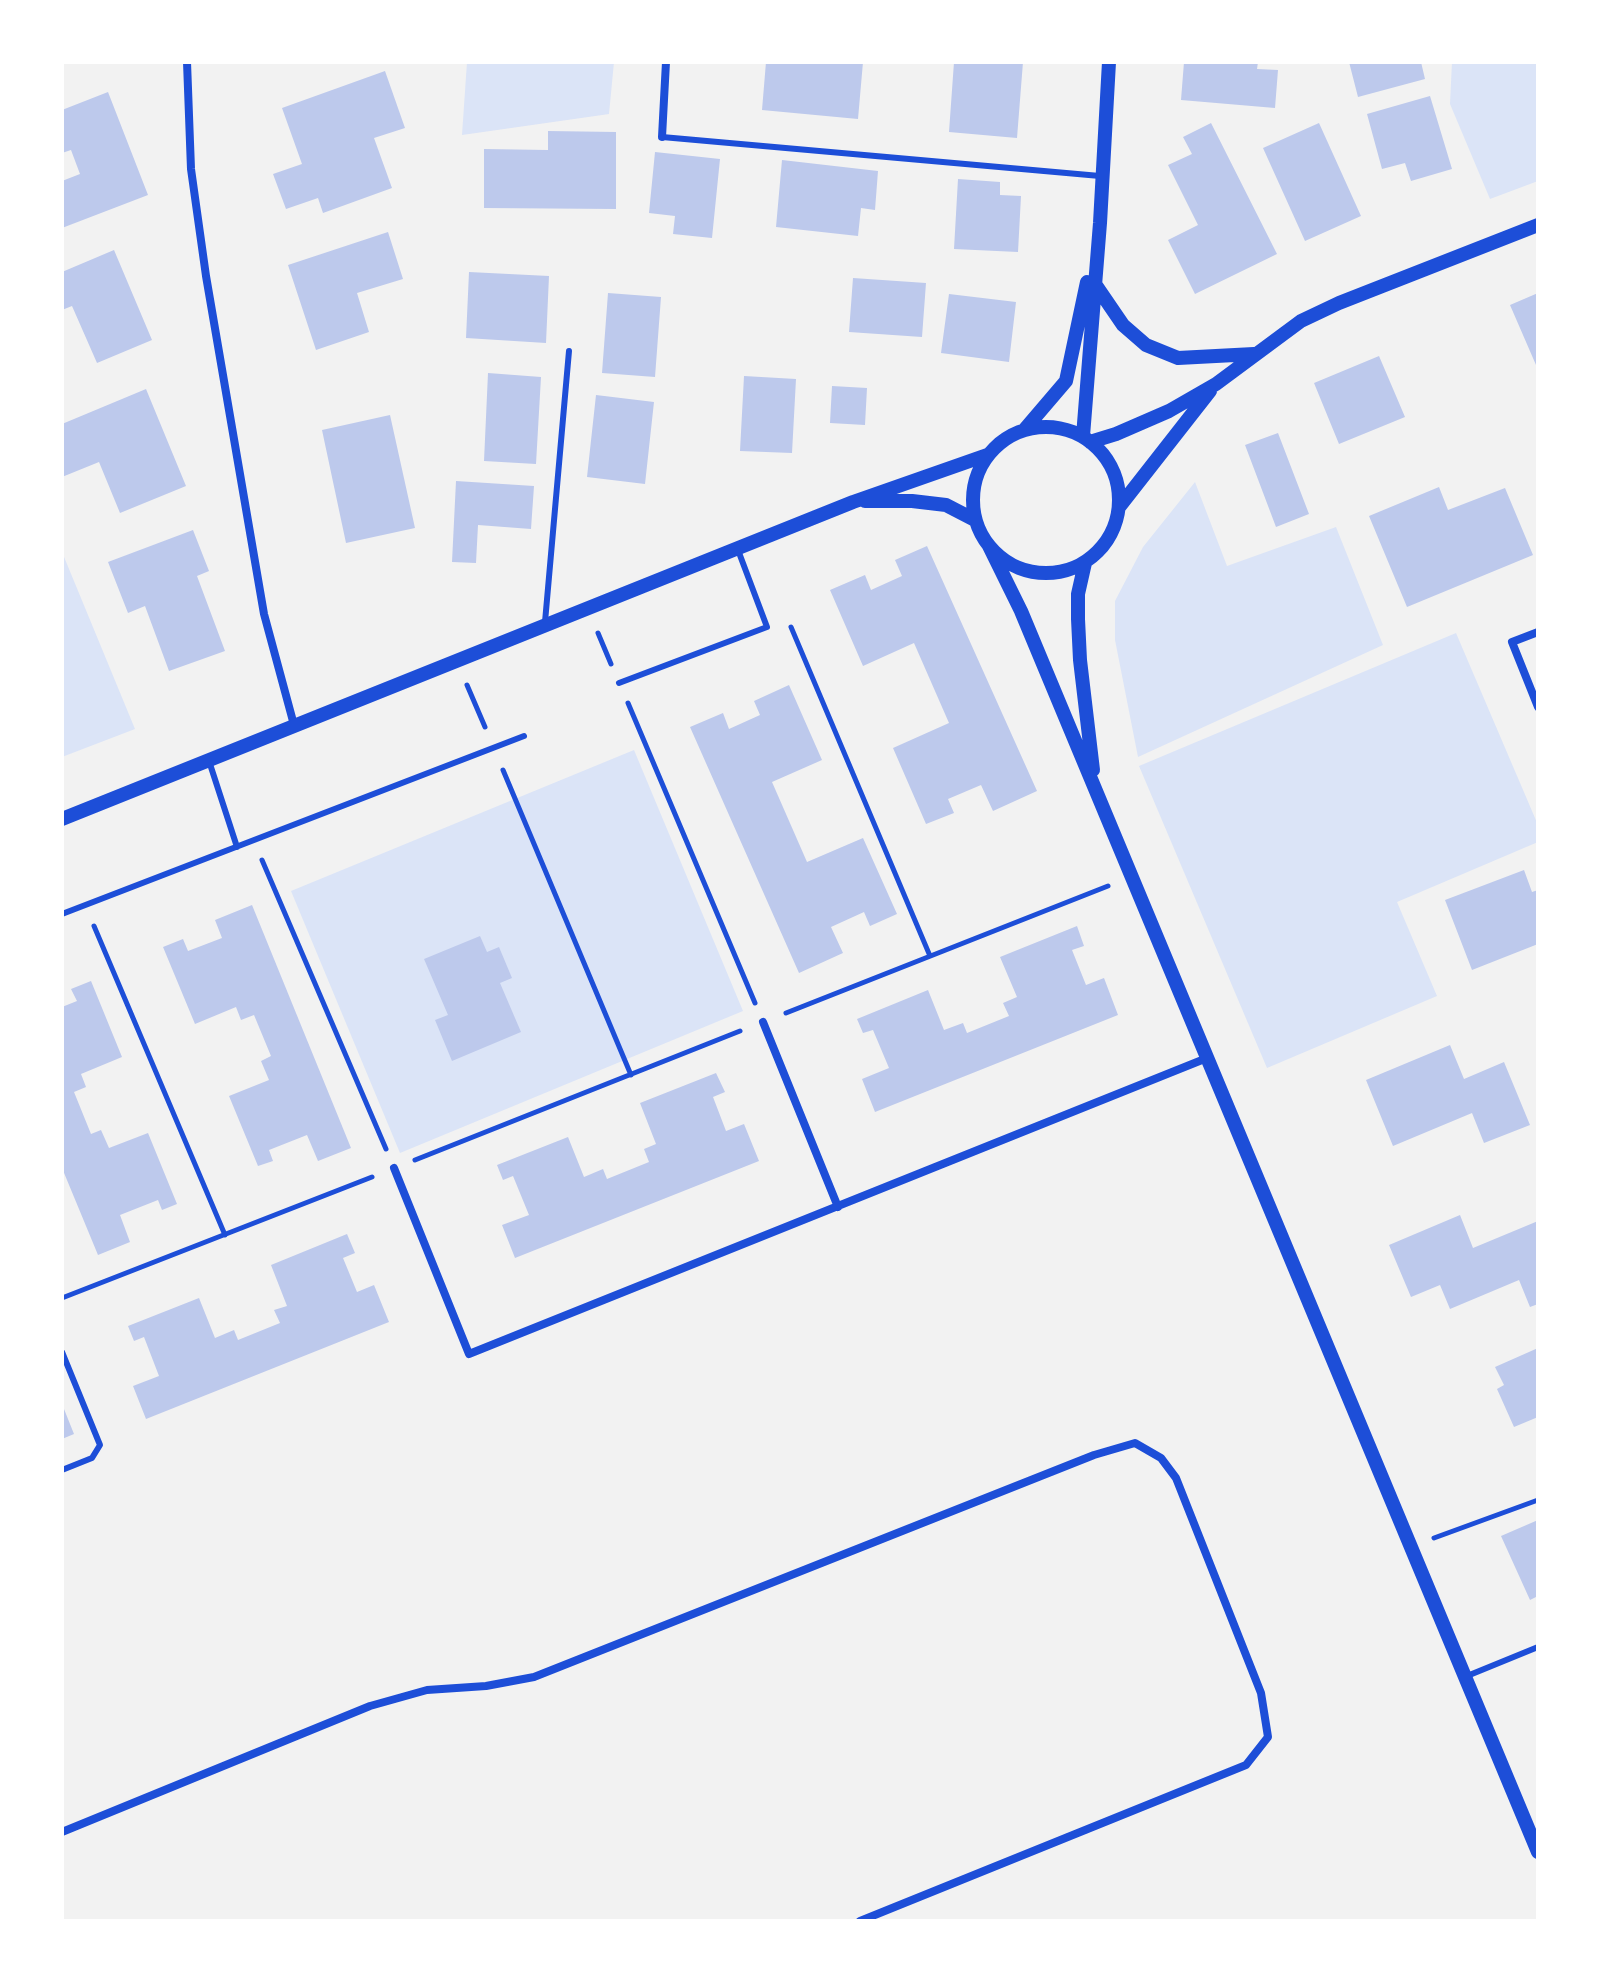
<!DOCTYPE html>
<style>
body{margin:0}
#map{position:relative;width:1600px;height:1983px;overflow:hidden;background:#f2f2f2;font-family:"IBM Plex Sans",sans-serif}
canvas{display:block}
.frame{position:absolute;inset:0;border:64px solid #fff;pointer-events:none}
</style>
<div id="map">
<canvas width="1600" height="1983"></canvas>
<div class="frame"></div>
</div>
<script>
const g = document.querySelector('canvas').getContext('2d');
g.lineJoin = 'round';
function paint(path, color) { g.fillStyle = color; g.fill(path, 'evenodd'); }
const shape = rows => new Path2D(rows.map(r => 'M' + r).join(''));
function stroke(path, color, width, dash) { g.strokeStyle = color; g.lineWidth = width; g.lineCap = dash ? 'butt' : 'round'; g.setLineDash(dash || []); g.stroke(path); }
const green = shape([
 [467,62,614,62,609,114,462,135],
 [1452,62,1538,62,1538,181,1490,199,1450,104],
 [1195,482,1227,566,1336,527,1383,645,1138,757,1115,640,1115,601,1143,547],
 [62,552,135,729,62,757],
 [1456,633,1538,825,1538,842,1397,902,1437,996,1267,1068,1139,766],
 [634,750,743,1011,400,1153,291,891]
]);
const building = shape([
 [766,62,863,62,858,119,762,110],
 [954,62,1023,62,1017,138,949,132],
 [1184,62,1258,62,1257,69,1278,70,1275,108,1181,100],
 [1349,62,1421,62,1425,79,1358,97],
 [385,71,405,128,374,138,392,188,323,213,318,198,286,209,273,174,302,164,282,108],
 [108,92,148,195,62,228,62,181,80,174,71,150,62,153,62,110],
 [1430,96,1452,169,1411,181,1405,163,1382,169,1367,114],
 [1211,123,1277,254,1195,294,1168,240,1198,225,1168,165,1192,154,1183,137],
 [1319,123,1361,216,1305,241,1263,148],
 [548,131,616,132,616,209,484,208,484,149,548,150],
 [655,152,720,159,712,238,673,234,675,216,649,213],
 [782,160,878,171,875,210,861,208,858,236,776,227],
 [958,179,1000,182,1000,195,1021,196,1018,252,954,249],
 [388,232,403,279,357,293,369,332,316,350,288,265],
 [114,250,152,340,97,363,72,306,62,310,62,272],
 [469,272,549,276,546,343,466,338],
 [853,278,926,283,922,337,849,332],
 [608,293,661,297,655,377,602,373],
 [1538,293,1538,363,1536,365,1510,305],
 [949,294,1016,302,1009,362,941,353],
 [1379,356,1405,417,1339,444,1314,383],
 [488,373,541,377,536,464,484,461],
 [744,376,796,379,792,453,740,451],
 [832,386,867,388,865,425,830,423],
 [146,389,186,486,120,513,99,462,62,477,62,424],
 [596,395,654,402,645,484,587,477],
 [390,415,415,528,346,543,322,430],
 [1278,433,1309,514,1276,527,1245,445],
 [456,481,534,486,531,529,478,525,476,563,452,562],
 [1439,487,1448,510,1505,488,1533,555,1407,607,1369,516],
 [193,530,209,571,197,576,225,651,169,671,145,606,128,613,108,562],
 [927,546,1037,791,993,811,981,785,948,799,954,813,926,824,893,748,949,723,914,643,863,666,830,590,865,575,871,590,902,576,895,560],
 [789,685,822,760,772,782,807,862,863,838,897,914,870,926,864,912,831,927,843,953,799,973,690,727,723,713,729,729,760,715,754,701],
 [1524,870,1532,892,1538,890,1538,944,1472,970,1445,900],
 [252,905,351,1148,318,1161,307,1135,269,1150,273,1161,258,1166,229,1096,269,1080,261,1061,271,1056,254,1015,241,1020,236,1007,195,1024,163,947,183,939,188,951,222,938,215,920],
 [1077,926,1084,946,1072,950,1086,985,1104,978,1118,1015,875,1112,862,1079,889,1068,873,1030,863,1033,857,1019,928,990,944,1030,963,1023,967,1033,1009,1016,1003,1003,1017,997,1000,957],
 [480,936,487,952,499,947,512,978,500,983,521,1032,452,1061,435,1020,448,1015,424,959],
 [91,981,122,1057,81,1074,86,1087,74,1092,91,1134,101,1130,109,1148,148,1133,177,1204,162,1210,158,1200,120,1215,130,1242,98,1255,62,1168,62,1007,77,1001,71,989],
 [1450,1045,1464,1079,1504,1062,1530,1125,1484,1143,1472,1113,1393,1146,1366,1080],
 [716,1073,725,1092,713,1097,726,1131,744,1124,759,1161,515,1258,502,1225,529,1215,513,1176,503,1180,497,1165,568,1137,584,1177,603,1169,607,1179,649,1162,644,1149,656,1144,640,1103],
 [1460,1215,1473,1248,1538,1221,1538,1304,1530,1307,1519,1280,1450,1309,1440,1285,1411,1297,1389,1245],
 [347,1234,355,1253,343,1258,357,1292,374,1285,389,1322,146,1419,133,1386,159,1376,144,1337,134,1341,128,1326,199,1298,215,1338,234,1330,238,1340,280,1323,274,1310,287,1306,271,1265],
 [1538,1348,1538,1417,1514,1427,1497,1389,1504,1385,1495,1367],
 [62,1404,74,1434,62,1439],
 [1538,1520,1538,1596,1530,1600,1501,1536]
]);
const path = shape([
 [791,627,930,956],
 [598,633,611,664],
 [467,685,485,727],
 [628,703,755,1003],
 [503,770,631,1075],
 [262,860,386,1149],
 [94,926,225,1235],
 [786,1013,1108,886],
 [415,1160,740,1031],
 [62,1298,372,1177],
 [1434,1538,1538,1500]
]);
const service = shape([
 [662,137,1100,176],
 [545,622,569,351],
 [619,683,767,627,738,550],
 [209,761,237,847],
 [62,914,524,736],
 [62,1352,100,1445,92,1458,62,1470],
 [1467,1676,1538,1647]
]);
const minor = shape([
 [187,62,191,169,206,276,264,614,294,725],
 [662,137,666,62],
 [1538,632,1512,642,1538,707],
 [763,1022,838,1207],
 [394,1168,469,1354,1207,1058],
 [62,1832,370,1706,427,1690,486,1686,534,1677,1094,1455,1135,1443,1161,1458,1176,1478,1261,1693,1268,1737,1246,1765,860,1921]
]);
const tertiary = shape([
 [1095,284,1123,325,1146,345,1178,358,1254,354],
 '973 500a73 73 0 1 1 146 0a73 73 0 1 1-146 0Z',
 [1025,429,1066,381,1087,282],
 [1083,436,1100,223,1109,62],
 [1090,442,1116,434,1169,411,1216,384,1301,321,1339,303,1538,225],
 [865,501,912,501,946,505,975,520],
 [1120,506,1210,391],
 [989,546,1021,611,1538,1852],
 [1085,563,1078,594,1078,619,1080,660,1093,770],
 [62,819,853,502,987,455]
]);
paint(green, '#dbe4f7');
paint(building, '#bdc9ec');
stroke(path, '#1d4ed8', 5);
stroke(service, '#1d4ed8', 6);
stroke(minor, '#1d4ed8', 8);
stroke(tertiary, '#1d4ed8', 14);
</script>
